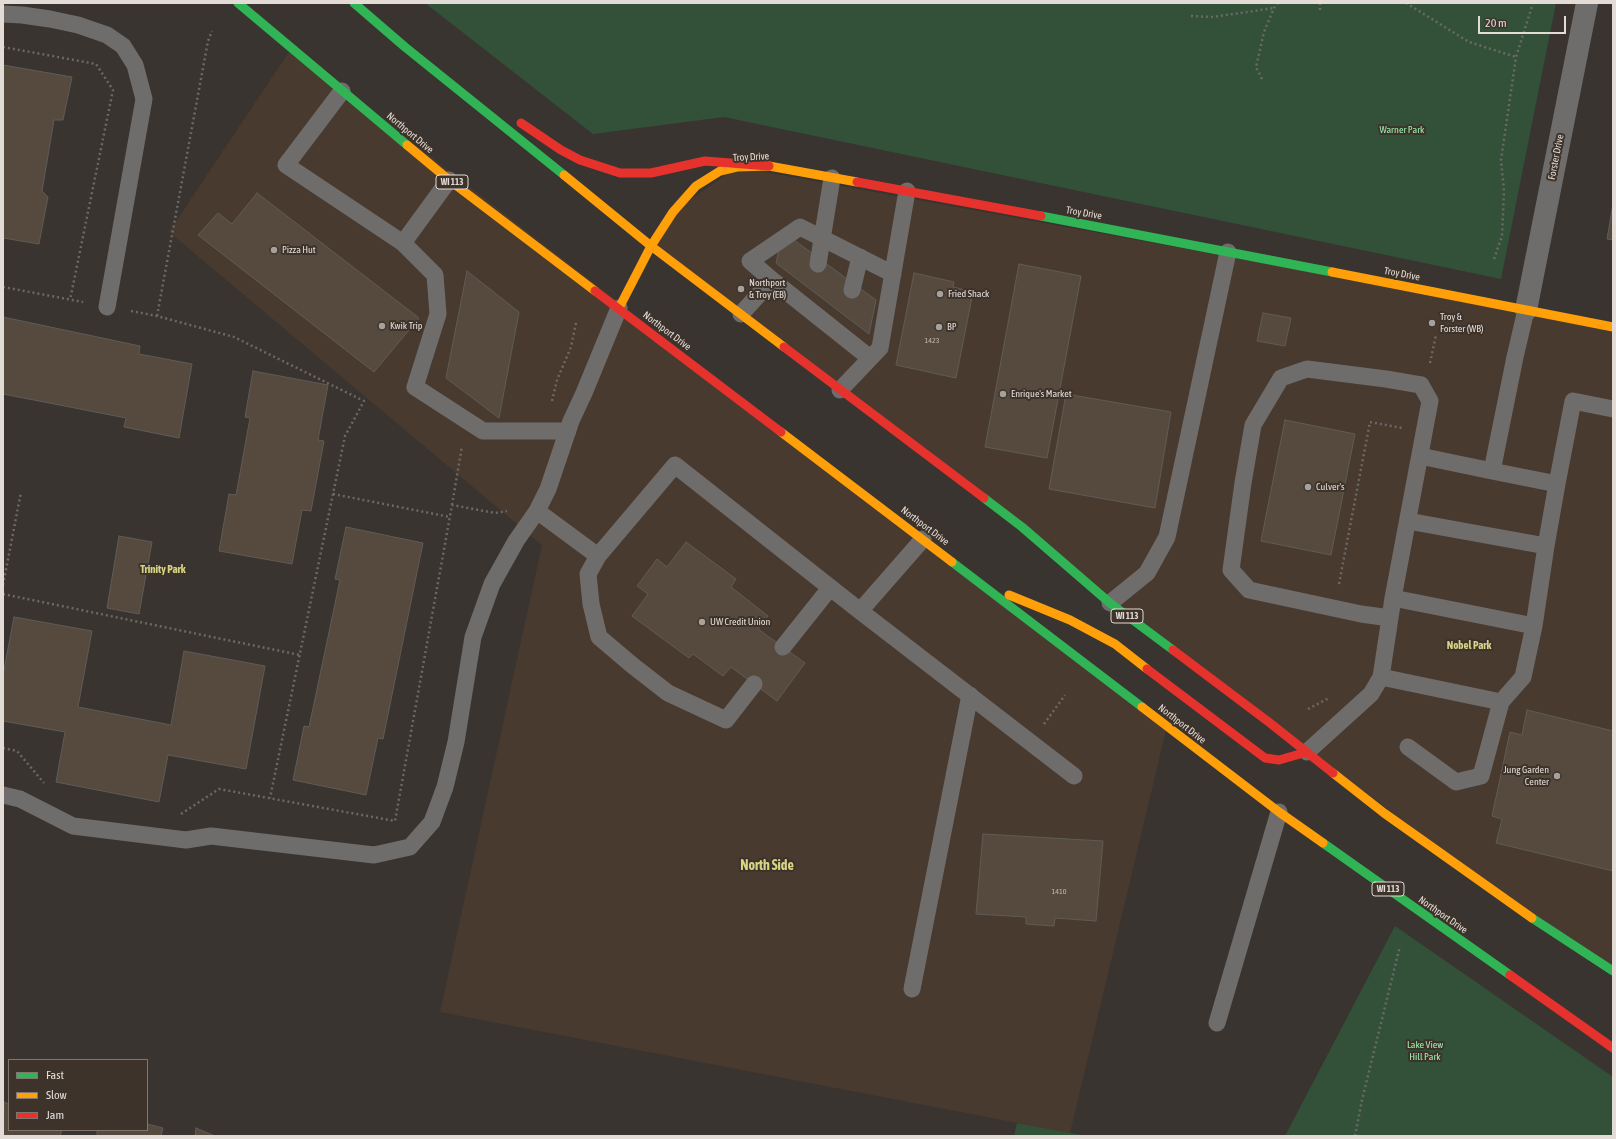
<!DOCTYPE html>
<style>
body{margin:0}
#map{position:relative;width:1616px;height:1139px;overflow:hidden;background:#39342f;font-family:"Asap Condensed",sans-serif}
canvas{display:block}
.frame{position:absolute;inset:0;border:4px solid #e2dbd6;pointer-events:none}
.legend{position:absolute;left:8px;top:1059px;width:140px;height:72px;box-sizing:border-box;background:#3d332b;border:1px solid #7f766f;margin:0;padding:5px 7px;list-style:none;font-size:12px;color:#e2dbd6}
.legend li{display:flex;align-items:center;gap:8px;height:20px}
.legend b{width:20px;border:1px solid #7f766f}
.scale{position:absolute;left:1478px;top:16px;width:88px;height:18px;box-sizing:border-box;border:2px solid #e2dbd6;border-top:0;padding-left:5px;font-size:12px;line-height:14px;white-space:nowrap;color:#e2dbd6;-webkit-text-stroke:3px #3d332b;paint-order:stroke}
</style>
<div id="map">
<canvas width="1616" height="1139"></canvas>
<div class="frame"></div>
<ul class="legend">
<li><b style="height:5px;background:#30b455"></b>Fast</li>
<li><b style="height:5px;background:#ff9f0a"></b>Slow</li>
<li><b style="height:5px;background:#e5322d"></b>Jam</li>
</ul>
<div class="scale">20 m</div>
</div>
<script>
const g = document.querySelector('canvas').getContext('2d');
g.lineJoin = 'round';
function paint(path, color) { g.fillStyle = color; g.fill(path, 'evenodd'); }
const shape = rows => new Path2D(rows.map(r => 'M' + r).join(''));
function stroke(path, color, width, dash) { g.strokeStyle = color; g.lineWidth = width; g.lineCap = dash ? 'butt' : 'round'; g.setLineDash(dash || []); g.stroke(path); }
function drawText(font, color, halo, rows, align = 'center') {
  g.font = font + ' "Asap Condensed",sans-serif'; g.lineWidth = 4; g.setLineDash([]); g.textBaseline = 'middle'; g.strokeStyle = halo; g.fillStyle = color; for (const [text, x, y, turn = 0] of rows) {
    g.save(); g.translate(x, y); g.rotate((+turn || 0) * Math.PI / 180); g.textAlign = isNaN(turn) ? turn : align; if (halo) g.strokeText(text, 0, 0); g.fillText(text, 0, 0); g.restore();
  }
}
const built = shape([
 [291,49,1167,726,1070,1133,440,1012,542,545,169,232],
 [737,167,1613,327,1613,971,1513,905,651,246,673,212]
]);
const green = shape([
 [425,3,1556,3,1501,279,724,117,593,134],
 [1395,926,1613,1077,1613,1136,1285,1136],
 [1017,1123,1070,1133,1088,1136,1014,1136]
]);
const building = shape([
 [3,65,72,77,63,120,54,120,42,191,48,197,39,244,3,238,3,65],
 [257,193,419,318,374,372,198,235,218,213,232,224,257,193],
 [1613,204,1613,240,1607,239,1613,204],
 [783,232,876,300,869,334,776,263,783,232],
 [1019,264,1081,276,1047,458,985,447,1019,264],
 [467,271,519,312,499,418,446,378,467,271],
 [914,273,954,282,953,287,973,292,956,378,896,365,914,273],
 [1263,313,1291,318,1285,346,1257,341,1263,313],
 [3,317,140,346,139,354,192,364,179,438,124,427,126,418,3,394,3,317],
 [253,371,328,385,318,440,324,441,311,511,302,510,292,564,219,551,229,494,236,495,250,418,245,417,253,371],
 [1066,394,1171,412,1155,508,1049,489,1066,394],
 [1285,420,1355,434,1331,555,1261,541,1285,420],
 [346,527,423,543,383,739,378,738,366,795,293,780,304,726,309,727,340,580,335,579,346,527],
 [119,536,152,542,139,614,107,608,119,536],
 [686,542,736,579,731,587,768,616,758,629,805,663,777,701,731,667,723,676,693,654,689,658,632,616,648,594,637,586,657,559,667,567,686,542],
 [14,617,92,631,78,707,171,725,184,651,265,666,246,769,168,755,159,802,56,782,65,732,3,721,3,675,14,617],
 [1527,710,1613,731,1613,871,1496,843,1502,819,1492,816,1510,732,1522,735,1527,710],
 [983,834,1103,841,1096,921,1055,918,1054,926,1026,924,1026,917,976,914,983,834],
 [4,1102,9,1104,9,1130,62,1130,60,1136,3,1136,4,1102],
 [147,1124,163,1128,161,1136,97,1136,97,1130,147,1130,147,1124],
 [196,1128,215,1136,195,1136,196,1128]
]);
const path = shape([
 [1320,3,1320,13],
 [1406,3,1469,42,1516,57],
 [1191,16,1213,17,1274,8],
 [3,47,96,64,113,90,70,300],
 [1262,79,1256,67,1264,32,1274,8,1278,3],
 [1494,259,1502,236,1504,191,1501,160,1516,57,1533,3],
 [3,287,83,302],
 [131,311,157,316,234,337,364,401,345,436,270,798],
 [157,316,208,41,212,31],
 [1430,363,1436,335],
 [552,401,557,380,571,347,576,323],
 [333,494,450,517],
 [452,505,462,446],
 [1339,584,1370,422,1402,428],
 [3,585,21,492],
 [3,594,300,655],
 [1308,709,1329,698],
 [1044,724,1065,695],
 [3,748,17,751,44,783],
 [181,814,219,789,395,821,452,505,495,513,507,511],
 [1355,1136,1362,1100,1400,946]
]);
const lane = shape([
 [3,14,22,15,50,19,78,25,107,35,123,46,135,65,144,99,107,307],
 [342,91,286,165,403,243,435,275,438,314,415,387,483,431,568,431],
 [403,243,449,180],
 [818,264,832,178],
 [852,290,860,257],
 [741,314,772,280],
 [870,358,772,280,750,261,800,227,893,274],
 [840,390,880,348,907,191],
 [1420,456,1492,471,1515,357,1526,310],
 [1492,471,1557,484,1573,401,1613,409],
 [537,511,598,556,675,465,860,611,923,539],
 [1408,521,1546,546],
 [598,556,588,574,591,604,599,637,632,665,668,693,726,720,754,684],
 [1393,598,1534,626],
 [1110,603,1147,573,1167,537,1228,252],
 [860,611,1074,776],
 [783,647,830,588],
 [1381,677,1501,702,1523,677,1534,626,1546,546,1557,484],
 [1408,747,1456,782,1481,776,1501,702],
 [1307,752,1371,694,1381,677,1393,598,1430,401,1421,385,1386,379,1307,369,1281,378,1253,425,1243,483,1231,570,1249,590,1361,614,1390,618],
 [3,795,20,799,73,826,186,840,211,836,374,855,410,847,432,822,445,787,456,742,473,637,492,584,516,541,537,511,548,489,571,421,584,393,619,308],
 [912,989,970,695],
 [1217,1023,1279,812]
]);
const street = shape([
 [1526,310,1587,3]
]);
const fast = shape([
 [238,3,407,145],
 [354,3,405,47,564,175],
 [1041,216,1332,272],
 [984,498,1022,527,1110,603,1173,650],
 [952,562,1142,707],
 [1323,843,1510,975],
 [1532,918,1613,971]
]);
const slow = shape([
 [407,145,449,180,595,291],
 [564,175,651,246,784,347],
 [1332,272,1613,327],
 [619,308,651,246,673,212,696,186,720,171,737,167,769,166,857,182],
 [781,432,952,562],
 [1009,595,1070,620,1115,644,1147,669],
 [1142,707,1279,812,1323,843],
 [1333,773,1384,813,1532,918]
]);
const jam = shape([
 [521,123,561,150,580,160,620,173,651,173,705,161,769,166],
 [857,182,1041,216],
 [595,291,781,432],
 [784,347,984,498],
 [1173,650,1270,723,1333,773],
 [1147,669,1265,758,1279,760,1307,752],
 [1510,975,1613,1048]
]);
const markers = [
 [274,250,4,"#a7a19c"],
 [741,289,4,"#a7a19c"],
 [940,294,4,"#a7a19c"],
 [1432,323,4,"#a7a19c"],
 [382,326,4,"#a7a19c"],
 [939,327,4,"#a7a19c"],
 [1003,394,4,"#a7a19c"],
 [1308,487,4,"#a7a19c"],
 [702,622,4,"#a7a19c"],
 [1557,776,4,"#a7a19c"]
];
const numberNames = [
 ["1423",932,340],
 ["1410",1059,891]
];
const shields = [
 [452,182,32],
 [1127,616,32],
 [1388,889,32]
];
const shieldNames = [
 ["WI 113",452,182],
 ["WI 113",1127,616],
 ["WI 113",1388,889]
];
const parkNames = [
 ["Warner Park",1402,130],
 ["Lake View",1425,1045],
 ["Hill Park",1425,1057]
];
const streetNames = [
 ["Northport Drive",410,133,40],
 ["Troy Drive",751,157,-3],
 ["Forster Drive",1556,157,-79],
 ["Troy Drive",1084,213,10],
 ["Troy Drive",1402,274,11],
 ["Northport Drive",667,331,37],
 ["Northport Drive",925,526,37],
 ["Northport Drive",1182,724,38],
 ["Northport Drive",1443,915,35]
];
const poiNames = [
 ["Pizza Hut",282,250],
 ["Northport",749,283],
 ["& Troy (EB)",749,295],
 ["Fried Shack",948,294],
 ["Troy &",1440,317],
 ["Forster (WB)",1440,329],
 ["Kwik Trip",390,326],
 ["BP",947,327],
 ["Enrique's Market",1011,394],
 ["Culver's",1316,487],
 ["UW Credit Union",710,622],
 ["Jung Garden",1549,770,"right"],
 ["Center",1549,782,"right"]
];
const neighbourhoodNames = [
 ["Trinity Park",163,570],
 ["Nobel Park",1469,646]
];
const districtNames = [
 ["North Side",767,866]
];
paint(built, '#493a2f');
paint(green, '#335139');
paint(building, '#564a3e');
stroke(building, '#605b57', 1);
stroke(path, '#6b6967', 2.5, [2, 3]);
stroke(lane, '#6f6d6c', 17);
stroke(street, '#6f6d6c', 22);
stroke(fast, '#30b455', 9);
stroke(slow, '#ff9f0a', 9);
stroke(jam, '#e5322d', 9);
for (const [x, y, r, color] of markers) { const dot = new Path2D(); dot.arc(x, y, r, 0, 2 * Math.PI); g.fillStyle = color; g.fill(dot); stroke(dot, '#3d332b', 1.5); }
drawText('8px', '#bfb7b0', null, numberNames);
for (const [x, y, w] of shields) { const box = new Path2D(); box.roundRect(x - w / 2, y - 7, w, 14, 3); g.fillStyle = '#3d332b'; g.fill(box); stroke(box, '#e2dbd6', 1); }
drawText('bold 9px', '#e2dbd6', null, shieldNames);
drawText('10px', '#9aefad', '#3d332b', parkNames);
drawText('10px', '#e2dbd6', '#3d332b', streetNames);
drawText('10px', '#e2dbd6', '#3d332b', poiNames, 'left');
drawText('bold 11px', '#d6d486', '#3d332b', neighbourhoodNames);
drawText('bold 14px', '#d6d486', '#3d332b', districtNames);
</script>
